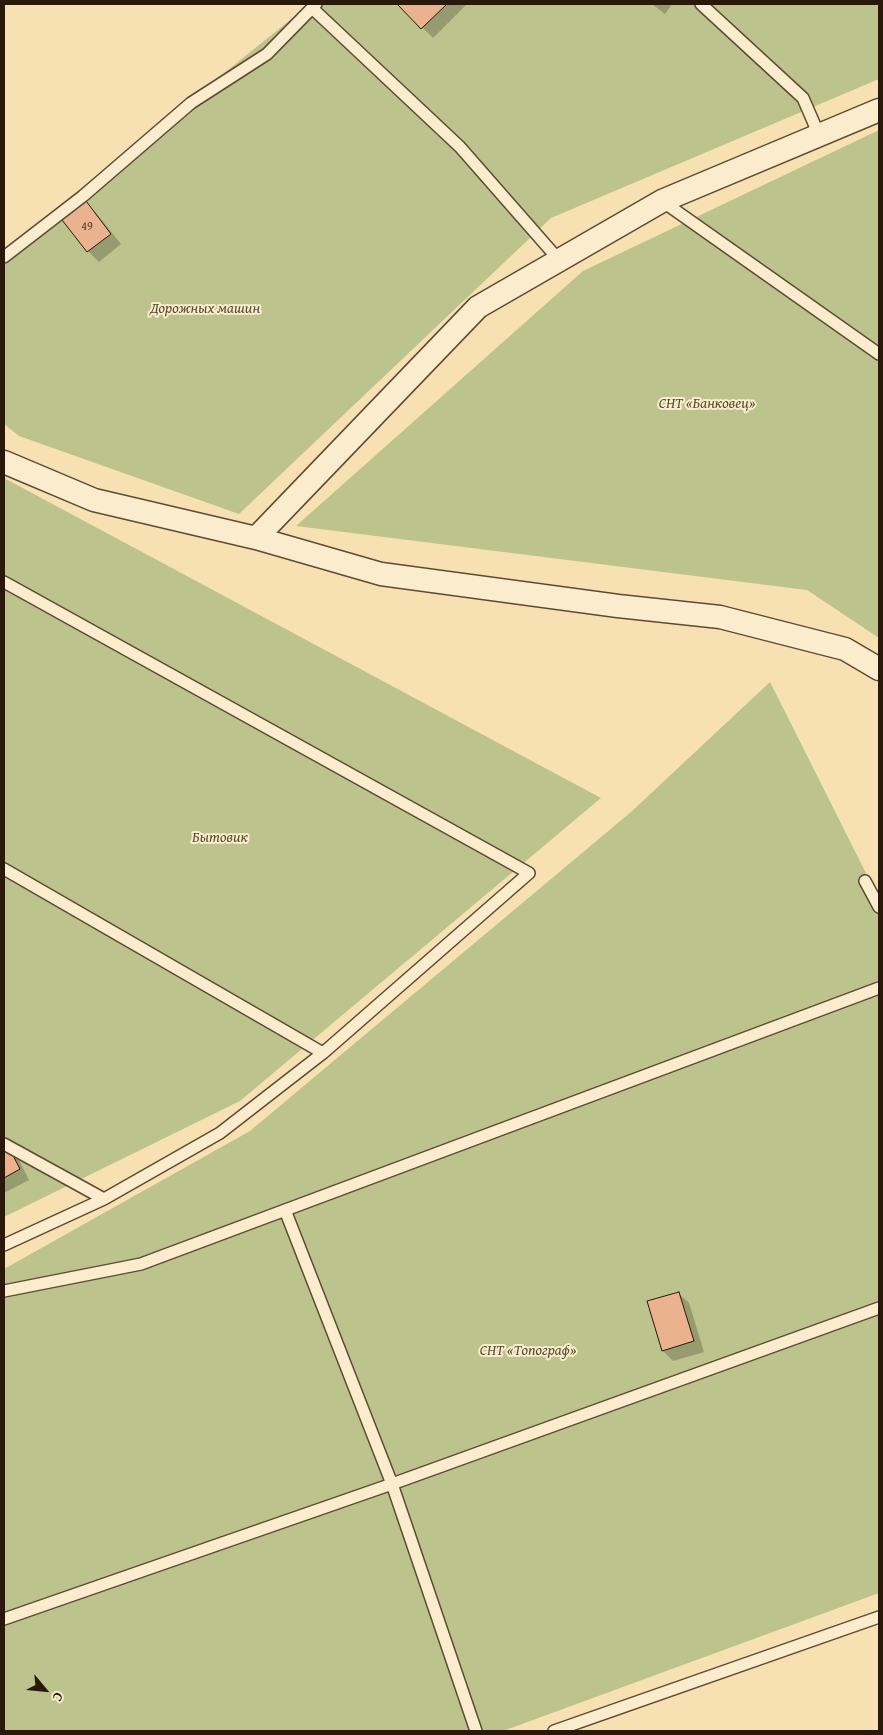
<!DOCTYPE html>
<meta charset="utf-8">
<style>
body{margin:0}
#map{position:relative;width:883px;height:1735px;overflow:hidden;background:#f7e1b2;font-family:"Gentium Book Plus",serif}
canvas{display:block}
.frame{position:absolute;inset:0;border:5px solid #2a190a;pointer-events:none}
.north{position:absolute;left:20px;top:1665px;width:50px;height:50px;-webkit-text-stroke:4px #faeccd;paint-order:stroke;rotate:118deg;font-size:14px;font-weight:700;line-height:20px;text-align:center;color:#2a190a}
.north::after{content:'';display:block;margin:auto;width:18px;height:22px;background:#2a190a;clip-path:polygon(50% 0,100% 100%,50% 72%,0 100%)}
</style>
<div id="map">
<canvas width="883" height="1735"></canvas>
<div class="frame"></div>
<div class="north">С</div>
</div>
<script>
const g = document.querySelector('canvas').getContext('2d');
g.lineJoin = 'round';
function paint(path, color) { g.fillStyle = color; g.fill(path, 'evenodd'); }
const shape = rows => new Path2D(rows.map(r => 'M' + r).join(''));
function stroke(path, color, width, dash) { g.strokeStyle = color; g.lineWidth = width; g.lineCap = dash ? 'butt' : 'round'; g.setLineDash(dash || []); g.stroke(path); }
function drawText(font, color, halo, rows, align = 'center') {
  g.font = font + ' "Gentium Book Plus",serif'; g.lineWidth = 4; g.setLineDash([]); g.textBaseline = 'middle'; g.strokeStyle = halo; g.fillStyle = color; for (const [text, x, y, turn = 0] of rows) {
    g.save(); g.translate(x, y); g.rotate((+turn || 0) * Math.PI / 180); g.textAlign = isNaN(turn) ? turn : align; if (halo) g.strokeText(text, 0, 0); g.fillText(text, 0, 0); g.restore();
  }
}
const green = shape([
 [310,4,879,4,879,79,551,218,239,514,19,436,4,424,4,250],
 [879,130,879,638,807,590,296,526,583,271],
 [4,478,601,798,240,1101,4,1217],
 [770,682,879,899,879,1593,503,1731,4,1731,4,1269,250,1131,631,812]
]);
const shadow = shape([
 [399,4,467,4,433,38],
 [652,4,672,4,665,14],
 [86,203,96,213,121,244,99,262,88,251,64,220],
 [4,1145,16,1154,29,1180,4,1193],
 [678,1293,689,1303,704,1352,673,1361,663,1351,648,1302]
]);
const building = shape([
 [397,4,447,4,421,29,397,4],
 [86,201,111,234,87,252,62,220,86,201],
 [6,1142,20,1169,4,1178,4,1143,6,1142],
 [679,1292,694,1341,662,1351,647,1301,679,1292]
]);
const service = shape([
 [701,4,803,98,819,135],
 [312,8,460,147,559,260],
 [662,201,879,354],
 [4,257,83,196,191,103,267,54,316,4],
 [4,582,529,873,323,1053,220,1133,104,1199,4,1245],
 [4,869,323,1053],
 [865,881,879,907],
 [4,1144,104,1199],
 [285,1210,392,1484,476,1731],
 [4,1291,141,1264,879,988],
 [4,1619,392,1484,879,1308],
 [554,1731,879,1617]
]);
const minor = shape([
 [4,462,94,500,256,538,381,574,618,606,720,617,845,649,879,669],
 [256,538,478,307,662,201,879,110]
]);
const numberNames = [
 ["49",87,227]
];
const parkNames = [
 ["Дорожных машин",205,309],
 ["СНТ «Банковец»",707,404],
 ["Бытовик",220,838],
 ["СНТ «Топограф»",528,1351]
];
paint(green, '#bcc38d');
paint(shadow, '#0003');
paint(building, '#ebb290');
stroke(building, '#2a190a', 1);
stroke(service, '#5d4b34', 14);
stroke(minor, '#5d4b34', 25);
stroke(service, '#faeccd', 11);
stroke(minor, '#faeccd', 22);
drawText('12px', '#5a3f2c', null, numberNames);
drawText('italic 15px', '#564c31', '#faeccd', parkNames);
</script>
